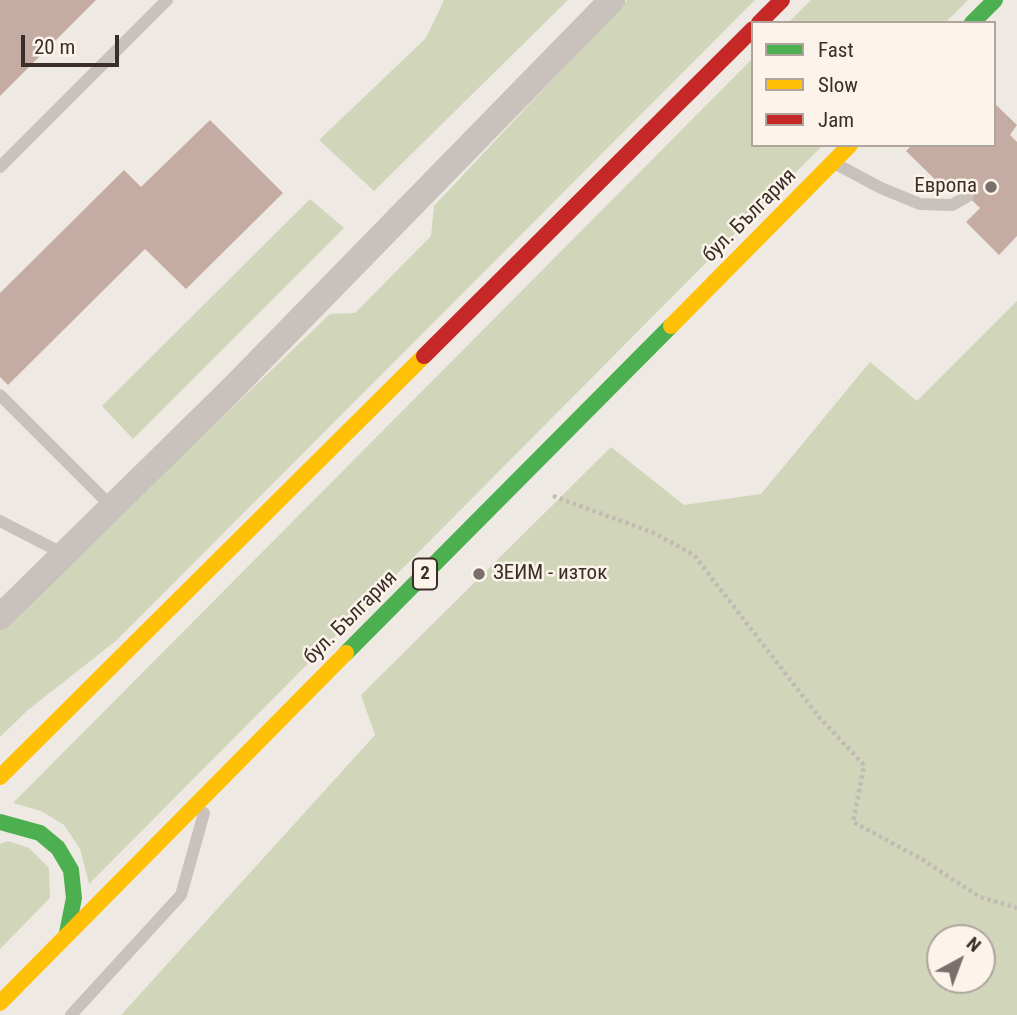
<!DOCTYPE html>
<meta charset="utf-8">
<style>
body{margin:0}
#map{position:relative;width:1017px;height:1015px;overflow:hidden;background:#efe9e3;font-family:"Roboto Condensed",sans-serif}
canvas{display:block}
.legend{position:absolute;left:751px;top:21px;width:245px;height:126px;box-sizing:border-box;background:#fcf4eb;border:2px solid #afa59d;margin:0;padding:9px 12px;list-style:none;font-size:21px;color:#3b2e29}
.legend li{display:flex;align-items:center;gap:14px;height:35px}
.legend b{width:35px;border:2px solid #afa59d}
.north{position:absolute;left:926px;top:924px;width:70px;height:70px;box-sizing:border-box;background:#fcf4eb;border:2px solid #afa59d;border-radius:50%;rotate:41deg;font-size:19px;font-weight:700;line-height:28px;text-align:center;color:#3b2e29}
.north::after{content:'';display:block;margin:auto;width:24px;height:32px;background:#7a6f6a;clip-path:polygon(50% 0,100% 100%,50% 72%,0 100%)}
.scale{position:absolute;left:21px;top:35px;width:98px;height:32px;box-sizing:border-box;border:4px solid #3b2e29;border-top:0;padding-left:9px;font-size:21px;line-height:24px;white-space:nowrap;color:#3b2e29;-webkit-text-stroke:5px #fcf4eb;paint-order:stroke}
</style>
<div id="map">
<canvas width="1017" height="1015"></canvas>
<ul class="legend">
<li><b style="height:9px;background:#4caf50"></b>Fast</li>
<li><b style="height:9px;background:#ffc107"></b>Slow</li>
<li><b style="height:9px;background:#c62828"></b>Jam</li>
</ul>
<div class="north">N</div>
<div class="scale">20 m</div>
</div>
<script>
const g = document.querySelector('canvas').getContext('2d');
g.lineJoin = 'round';
function paint(path, color) { g.fillStyle = color; g.fill(path, 'evenodd'); }
const shape = rows => new Path2D(rows.map(r => 'M' + r).join(''));
function stroke(path, color, width, dash) { g.strokeStyle = color; g.lineWidth = width; g.lineCap = dash ? 'butt' : 'round'; g.setLineDash(dash || []); g.stroke(path); }
function drawText(font, color, halo, rows, align = 'center') {
  g.font = font + ' "Roboto Condensed",sans-serif'; g.lineWidth = 5; g.setLineDash([]); g.textBaseline = 'middle'; g.strokeStyle = halo; g.fillStyle = color; for (const [text, x, y, turn = 0] of rows) {
    g.save(); g.translate(x, y); g.rotate((+turn || 0) * Math.PI / 180); g.textAlign = isNaN(turn) ? turn : align; if (halo) g.strokeText(text, 0, 0); g.fillText(text, 0, 0); g.restore();
  }
}
const green = shape([
 [444,0,568,0,374,191,319,140,426,38],
 [627,0,755,0,117,640,28,710,0,737,0,630,330,314,355,313,431,236,434,206],
 [811,0,968,0,945,23,788,23],
 [753,58,753,145,823,145,89,884,80,849,64,825,41,811,13,803],
 [310,199,344,228,133,439,102,406],
 [1017,301,1017,1015,121,1015,375,735,361,695,611,447,684,505,761,494,870,362,917,401],
 [940,938,982,938,982,980,940,980],
 [8,841,29,848,49,868,50,898,0,949,0,844]
]);
const building = shape([
 [0,0,96,0,0,96],
 [994,103,1017,125,1010,135,1017,142,1017,236,999,255,966,222,980,208,957,186,950,194,906,151,912,145,994,145],
 [210,120,283,193,186,289,145,249,8,385,0,377,0,293,124,170,141,187]
]);
const path = shape([
 [553,496,654,533,694,555,819,717,864,765,853,822,920,858,980,897,1017,908]
]);
const lane = shape([
 [836,164,881,188,920,204,952,205,968,196],
 [0,167,167,0],
 [0,395,112,507],
 [0,521,64,554],
 [71,1015,181,895,204,813]
]);
const street = shape([
 [0,617,235,386,612,0]
]);
const fast = shape([
 [972,23,995,0],
 [346,653,671,326],
 [0,822,40,833,58,848,71,870,74,898,67,933]
]);
const slow = shape([
 [671,326,850,145],
 [0,777,424,356],
 [0,1003,346,653]
]);
const jam = shape([
 [759,23,782,0],
 [424,356,753,29]
]);
const markers = [
 [991,187,7,"#7a6f6a"],
 [479,574,7,"#7a6f6a"]
];
const shields = [
 [425,574,24]
];
const shieldNames = [
 ["2",425,574]
];
const poiNames = [
 ["Европа",977,187],
 ["ЗЕИМ - изток",493,574,"left"]
];
const streetNames = [
 ["бул. България",750,216,-45],
 ["бул. България",351,618,-45]
];
paint(green, '#d1d6bb');
paint(building, '#c5aca3');
stroke(path, '#c2bab3', 4.5, [3.5, 3.5]);
stroke(lane, '#c9c1bb', 12);
stroke(street, '#c9c1bb', 26);
stroke(fast, '#4caf50', 16);
stroke(slow, '#ffc107', 16);
stroke(jam, '#c62828', 16);
for (const [x, y, r, color] of markers) { const dot = new Path2D(); dot.arc(x, y, r, 0, 2 * Math.PI); g.fillStyle = color; g.fill(dot); stroke(dot, '#fcf4eb', 2.5); }
for (const [x, y, w] of shields) { const box = new Path2D(); box.roundRect(x - w / 2, y - 15.5, w, 31, 5); g.fillStyle = '#fcf4eb'; g.fill(box); stroke(box, '#3b2e29', 2); }
drawText('bold 19px', '#3b2e29', null, shieldNames);
drawText('21px', '#3b2e29', '#fcf4eb', poiNames, 'right');
drawText('21px', '#3b2e29', '#fcf4eb', streetNames);
</script>
